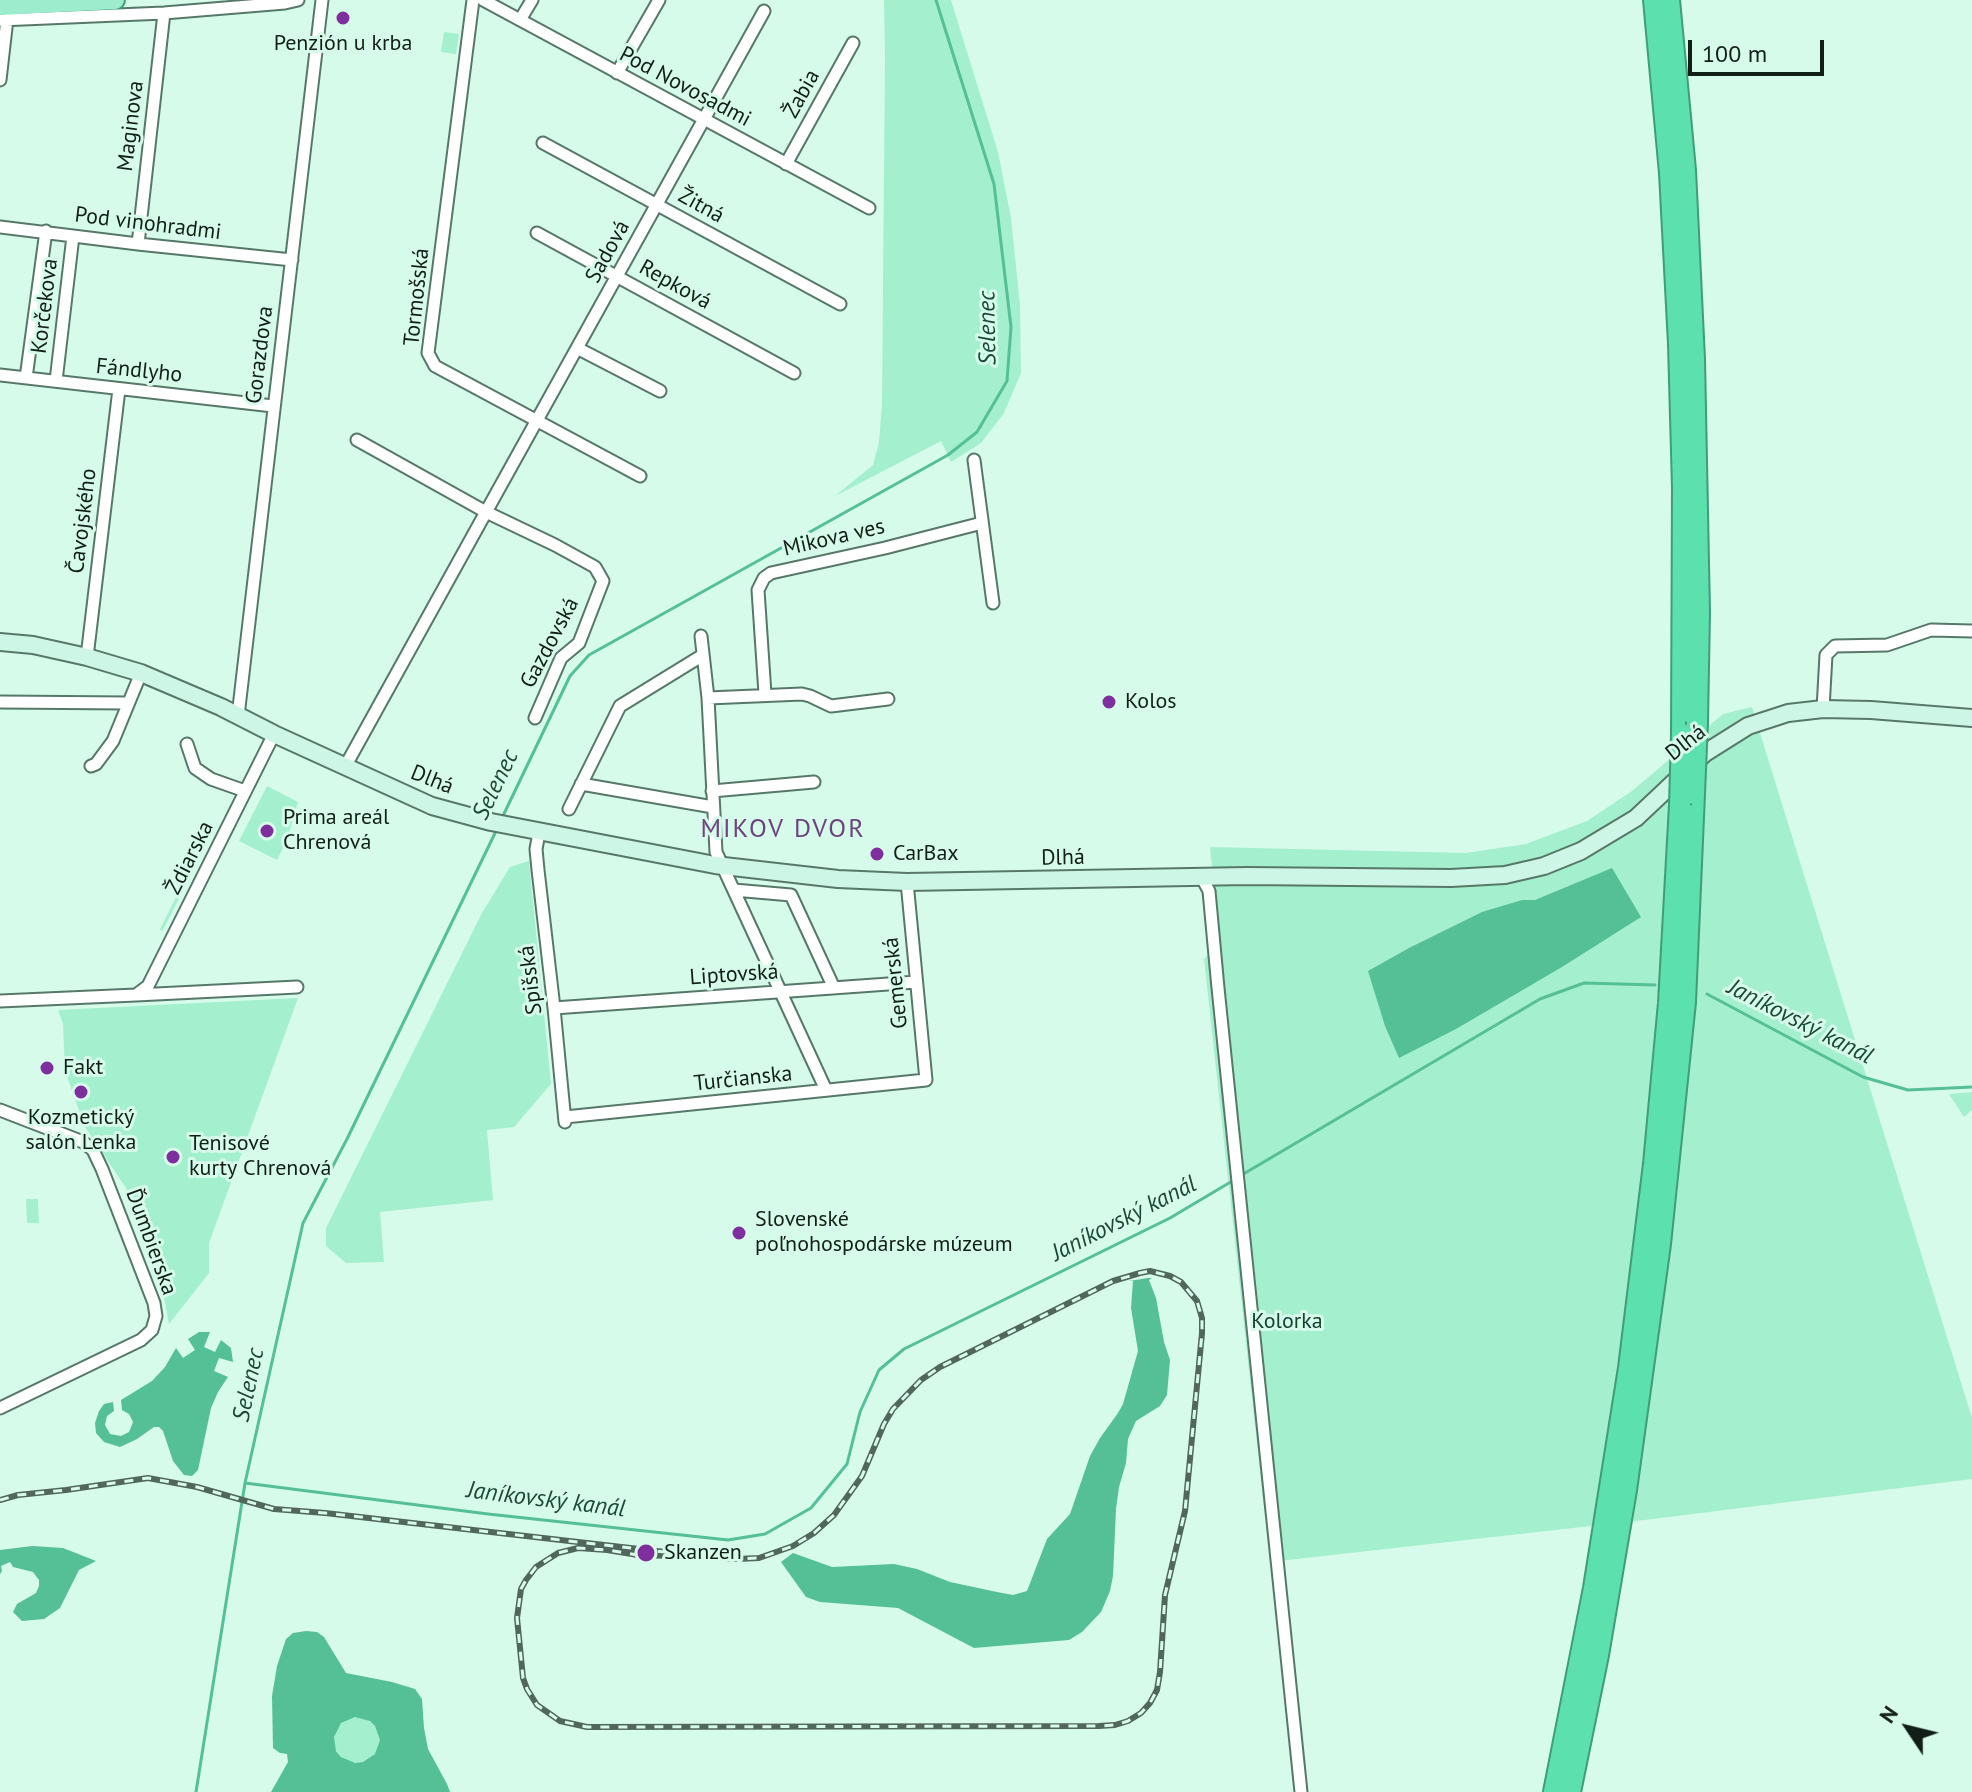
<!DOCTYPE html>
<meta charset="utf-8">
<style>
body{margin:0}
#map{position:relative;width:1972px;height:1792px;overflow:hidden;background:#d6fbea;font-family:"PT Sans",sans-serif}
canvas{display:block}
.north{position:absolute;left:1868px;top:1688px;width:80px;height:80px;-webkit-text-stroke:6px #d6fbea;paint-order:stroke;rotate:305deg;font-size:22px;font-weight:700;line-height:32px;text-align:center;color:#121f19}
.north::after{content:'';display:block;margin:auto;width:28px;height:36px;background:#121f19;clip-path:polygon(50% 0,100% 100%,50% 72%,0 100%)}
.scale{position:absolute;left:1688px;top:40px;width:136px;height:36px;box-sizing:border-box;border:4px solid #121f19;border-top:0;padding-left:10px;font-size:24px;line-height:28px;white-space:nowrap;color:#121f19;-webkit-text-stroke:6px #d6fbea;paint-order:stroke}
</style>
<div id="map">
<canvas width="1972" height="1792"></canvas>
<div class="north">N</div>
<div class="scale">100 m</div>
</div>
<script>
const g = document.querySelector('canvas').getContext('2d');
g.lineJoin = 'round';
function paint(path, color) { g.fillStyle = color; g.fill(path, 'evenodd'); }
const shape = rows => new Path2D(rows.map(r => 'M' + r).join(''));
function stroke(path, color, width, dash) { g.strokeStyle = color; g.lineWidth = width; g.lineCap = dash ? 'butt' : 'round'; g.setLineDash(dash || []); g.stroke(path); }
function drawText(font, color, halo, rows, align = 'center') {
  g.font = font + ' "PT Sans",sans-serif'; g.lineWidth = 6; g.setLineDash([]); g.textBaseline = 'middle'; g.strokeStyle = halo; g.fillStyle = color; for (const [text, x, y, turn = 0] of rows) {
    g.save(); g.translate(x, y); g.rotate((+turn || 0) * Math.PI / 180); g.textAlign = isNaN(turn) ? turn : align; if (halo) g.strokeText(text, 0, 0); g.fillText(text, 0, 0); g.restore();
  }
}
const green = shape([
 [884,0,951,0,998,152,1011,218,1020,305,1021,373,1004,413,981,443,951,462,941,441,835,496,873,465,879,442,882,404,885,57],
 [444,32,459,34,456,54,441,52],
 [1752,707,1972,1418,1972,1479,1653,1519,1270,1562,1204,959,1220,943,1210,847,1466,853,1526,844,1587,821,1632,791,1723,714],
 [267,786,298,802,287,840,277,860,239,841],
 [211,831,212,833,163,930,161,931,160,929,209,832],
 [529,861,551,1084,514,1127,487,1130,493,1200,380,1212,384,1262,346,1263,326,1246,326,1228,482,913,510,867],
 [298,998,209,1243,209,1273,169,1324,154,1245,126,1188,85,1127,65,1071,63,1024,58,1010],
 [1972,1092,1972,1110,1964,1117,1949,1094],
 [26,1199,38,1199,39,1223,27,1223],
 '334 1740a23 23 0 1 1 46 0a23 23 0 1 1-46 0Z'
]);
const water = shape([
 [1612,868,1641,917,1562,967,1456,1029,1399,1058,1385,1026,1368,971,1409,948,1482,912,1522,900,1535,900],
 [1148,1278,1152,1278,1149,1280,1156,1298,1164,1342,1170,1360,1167,1395,1160,1406,1136,1421,1128,1439,1126,1463,1119,1487,1116,1509,1113,1576,1110,1591,1101,1612,1082,1632,1069,1640,974,1648,898,1608,820,1602,806,1597,781,1562,793,1553,832,1567,894,1564,917,1569,950,1582,997,1592,1013,1595,1027,1591,1047,1539,1070,1514,1090,1456,1100,1438,1118,1413,1123,1404,1138,1351,1131,1308,1133,1281,1129,1281],
 [199,1332,210,1332,204,1347,215,1352,221,1340,231,1348,233,1362,219,1358,214,1371,228,1377,218,1392,211,1408,198,1470,192,1476,184,1475,173,1461,163,1431,159,1427,154,1427,137,1439,120,1447,104,1442,96,1433,95,1423,99,1411,104,1404,113,1402,114,1411,107,1416,105,1425,110,1434,121,1436,129,1432,133,1422,129,1414,122,1410,121,1400,152,1381,165,1367,176,1348,183,1358,195,1350,188,1339],
 [32,1546,63,1548,96,1561,79,1570,60,1608,44,1619,22,1621,13,1612,17,1604,36,1593,39,1586,39,1580,33,1572,13,1567,10,1562,1,1566,2,1571,0,1574,0,1550],
 [306,1631,317,1632,324,1637,346,1673,392,1682,415,1689,422,1699,424,1728,428,1749,447,1784,450,1792,271,1792,288,1762,287,1754,280,1753,273,1748,272,1696,277,1666,286,1639,293,1633],
 [355,1717,370,1721,375,1726,380,1740,375,1754,363,1762,355,1763,341,1757,336,1751,334,1737,341,1723]
]);
const stream = shape([
 [502,818,570,676,589,655,948,455,977,432,1007,381,1011,327,994,184,936,0],
 [1707,994,1863,1077,1908,1090,1972,1087],
 [1240,1176,1540,999,1584,983,1655,985],
 [245,1483,488,1514,728,1540,765,1534,811,1508,847,1464,860,1412,879,1370,904,1349,1170,1218,1234,1180],
 [196,1792,245,1483,303,1223,347,1139,497,829]
]);
const street = shape([
 [473,0,428,353,435,366,640,476],
 [483,0,869,208],
 [0,20,164,13,285,3,298,0],
 [520,20,532,0],
 [617,73,659,0],
 [0,80,7,19],
 [543,143,840,304],
 [786,164,853,43],
 [0,227,138,244,292,260],
 [537,233,794,373],
 [138,244,164,13],
 [577,348,660,391],
 [0,375,273,406],
 [26,378,46,231],
 [56,381,73,236],
 [974,460,993,603],
 [701,636,708,698,716,852,826,1090],
 [87,657,119,389],
 [765,694,758,590,764,578,771,573,885,548,982,523],
 [708,698,802,694,810,696,831,706,888,699],
 [0,702,128,703],
 [1823,709,1826,655,1835,646,1887,645,1931,630,1972,631],
 [238,716,322,0],
 [535,718,561,658,579,643,603,581,595,567,555,545,486,512,764,11],
 [187,744,195,768,211,779,245,791],
 [346,765,486,512,357,440],
 [91,766,96,764,113,741,141,673],
 [581,784,713,807],
 [712,791,814,782],
 [569,809,620,706,703,655],
 [539,833,536,849,538,870,554,1008,565,1122],
 [1202,878,1209,891,1218,988,1301,1792],
 [734,890,791,895,834,988],
 [136,995,297,987],
 [0,1001,136,995,148,986,274,734],
 [554,1008,916,982],
 [0,1110,83,1142,93,1150,102,1169,154,1303,156,1316,152,1330,141,1340,0,1408],
 [565,1117,926,1080,907,882]
]);
const secondary = shape([
 [0,642,33,645,87,657,141,673,221,707,274,734,432,806,491,822,715,865,838,879,907,882,1247,876,1451,878,1505,875,1544,866,1581,851,1636,818,1705,753,1748,726,1788,713,1823,709,1871,710,1972,718]
]);
const primary = shape([
 [0,6,115,0]
]);
const highway = shape([
 [1654,0,1670,173,1679,344,1683,488,1682,734],
 [1669,0,1685,170,1694,359,1699,613,1697,722],
 [1554,1792,1594,1588,1629,1368,1654,1164,1669,1003,1680,805],
 [1570,1792,1598,1655,1626,1490,1660,1244,1685,1002,1694,794]
]);
const rail = shape([
 [0,1500,18,1495,66,1490,148,1478,197,1487,274,1509,325,1513,709,1557,737,1559,759,1558,793,1546,814,1533,834,1515,862,1476,884,1424,893,1409,921,1380,940,1367,1113,1281,1140,1273,1150,1271,1170,1276,1181,1282,1197,1301,1202,1318,1202,1333,1185,1511,1165,1595,1160,1672,1157,1690,1150,1703,1141,1713,1128,1721,1115,1725,1099,1726,587,1727,560,1721,537,1705,527,1689,523,1678,517,1618,521,1589,526,1580,536,1567,558,1553,578,1548,607,1550,638,1555,709,1557]
]);
const highwayBridge = shape([
 [1694,794,1697,722],
 [1680,805,1682,734]
]);
const markers = [
 [343,18,8,"#7f2e9e"],
 [1109,702,8,"#7f2e9e"],
 [267,831,8,"#7f2e9e"],
 [877,854,8,"#7f2e9e"],
 [47,1068,8,"#7f2e9e"],
 [81,1092,8,"#7f2e9e"],
 [173,1157,8,"#7f2e9e"],
 [739,1233,8,"#7f2e9e"],
 [646,1553,10,"#7f2e9e"]
];
const poiNames = [
 ["Penzión u krba",343,44,"center"],
 ["Kolos",1125,702],
 ["Prima areál",283,818],
 ["Chrenová",283,843],
 ["CarBax",893,854],
 ["Fakt",63,1068],
 ["Kozmetický",81,1118,"center"],
 ["salón Lenka",81,1143,"center"],
 ["Tenisové",189,1144],
 ["kurty Chrenová",189,1169],
 ["Slovenské",755,1220],
 ["poľnohospodárske múzeum",755,1245],
 ["Skanzen",664,1553]
];
const streetNames = [
 ["Pod Novosadmi",685,87,28],
 ["Žabia",802,94,-61],
 ["Maginova",131,126,-83],
 ["Žitná",701,206,29],
 ["Pod vinohradmi",148,224,7],
 ["Sadová",608,252,-61],
 ["Repková",675,285,29],
 ["Tormošská",417,297,-84],
 ["Korčekova",45,306,-83],
 ["Gorazdova",260,355,-83],
 ["Fándlyho",139,371,6],
 ["Čavojského",83,521,-83],
 ["Mikova ves",834,538,-13],
 ["Gazdovská",550,643,-62],
 ["Dlhá",1686,743,-38],
 ["Dlhá",432,780,22],
 ["Ždiarska",190,858,-63],
 ["Dlhá",1063,858,-1],
 ["Liptovská",734,975,-4],
 ["Spišská",531,980,-97],
 ["Gemerská",896,983,-96],
 ["Turčianska",743,1079,-6],
 ["Ďumbierska",151,1242,70]
];
const parkNames = [
 ["Kolorka",1287,1322]
];
const waterNames = [
 ["Selenec",988,328,-91],
 ["Selenec",496,785,-64],
 ["Janíkovský kanál",1800,1022,27],
 ["Janíkovský kanál",1124,1219,-27],
 ["Selenec",249,1385,-78],
 ["Janíkovský kanál",546,1500,7]
];
const quarterNames = [
 ["MIKOV DVOR",783,830]
];
paint(green, '#a4efce');
paint(water, '#55bf96');
stroke(stream, '#55bf96', 3);
stroke(street, '#577869', 15);
stroke(secondary, '#577869', 20);
stroke(primary, '#419c7a', 22);
stroke(highway, '#419c7a', 24);
stroke(street, '#fff', 11);
stroke(secondary, '#cef6e7', 16);
stroke(primary, '#9decce', 18);
stroke(highway, '#5be0ae', 20);
stroke(rail, '#51665c', 6);
stroke(rail, '#d6fbea', 3, [9]);
stroke(highwayBridge, '#419c7a', 24, []);
stroke(highwayBridge, '#5be0ae', 20);
for (const [x, y, r, color] of markers) { const dot = new Path2D(); dot.arc(x, y, r, 0, 2 * Math.PI); g.fillStyle = color; g.fill(dot); stroke(dot, '#d6fbea', 3); }
drawText('22px', '#121f19', '#d6fbea', poiNames, 'left');
drawText('22px', '#121f19', '#d6fbea', streetNames);
drawText('22px', '#144231', '#d6fbea', parkNames);
drawText('italic 24px', '#1b4837', '#d6fbea', waterNames);
g.letterSpacing = '2px';
drawText('26px', '#6c447d', '#d6fbea', quarterNames);
g.letterSpacing = '0px';
</script>
